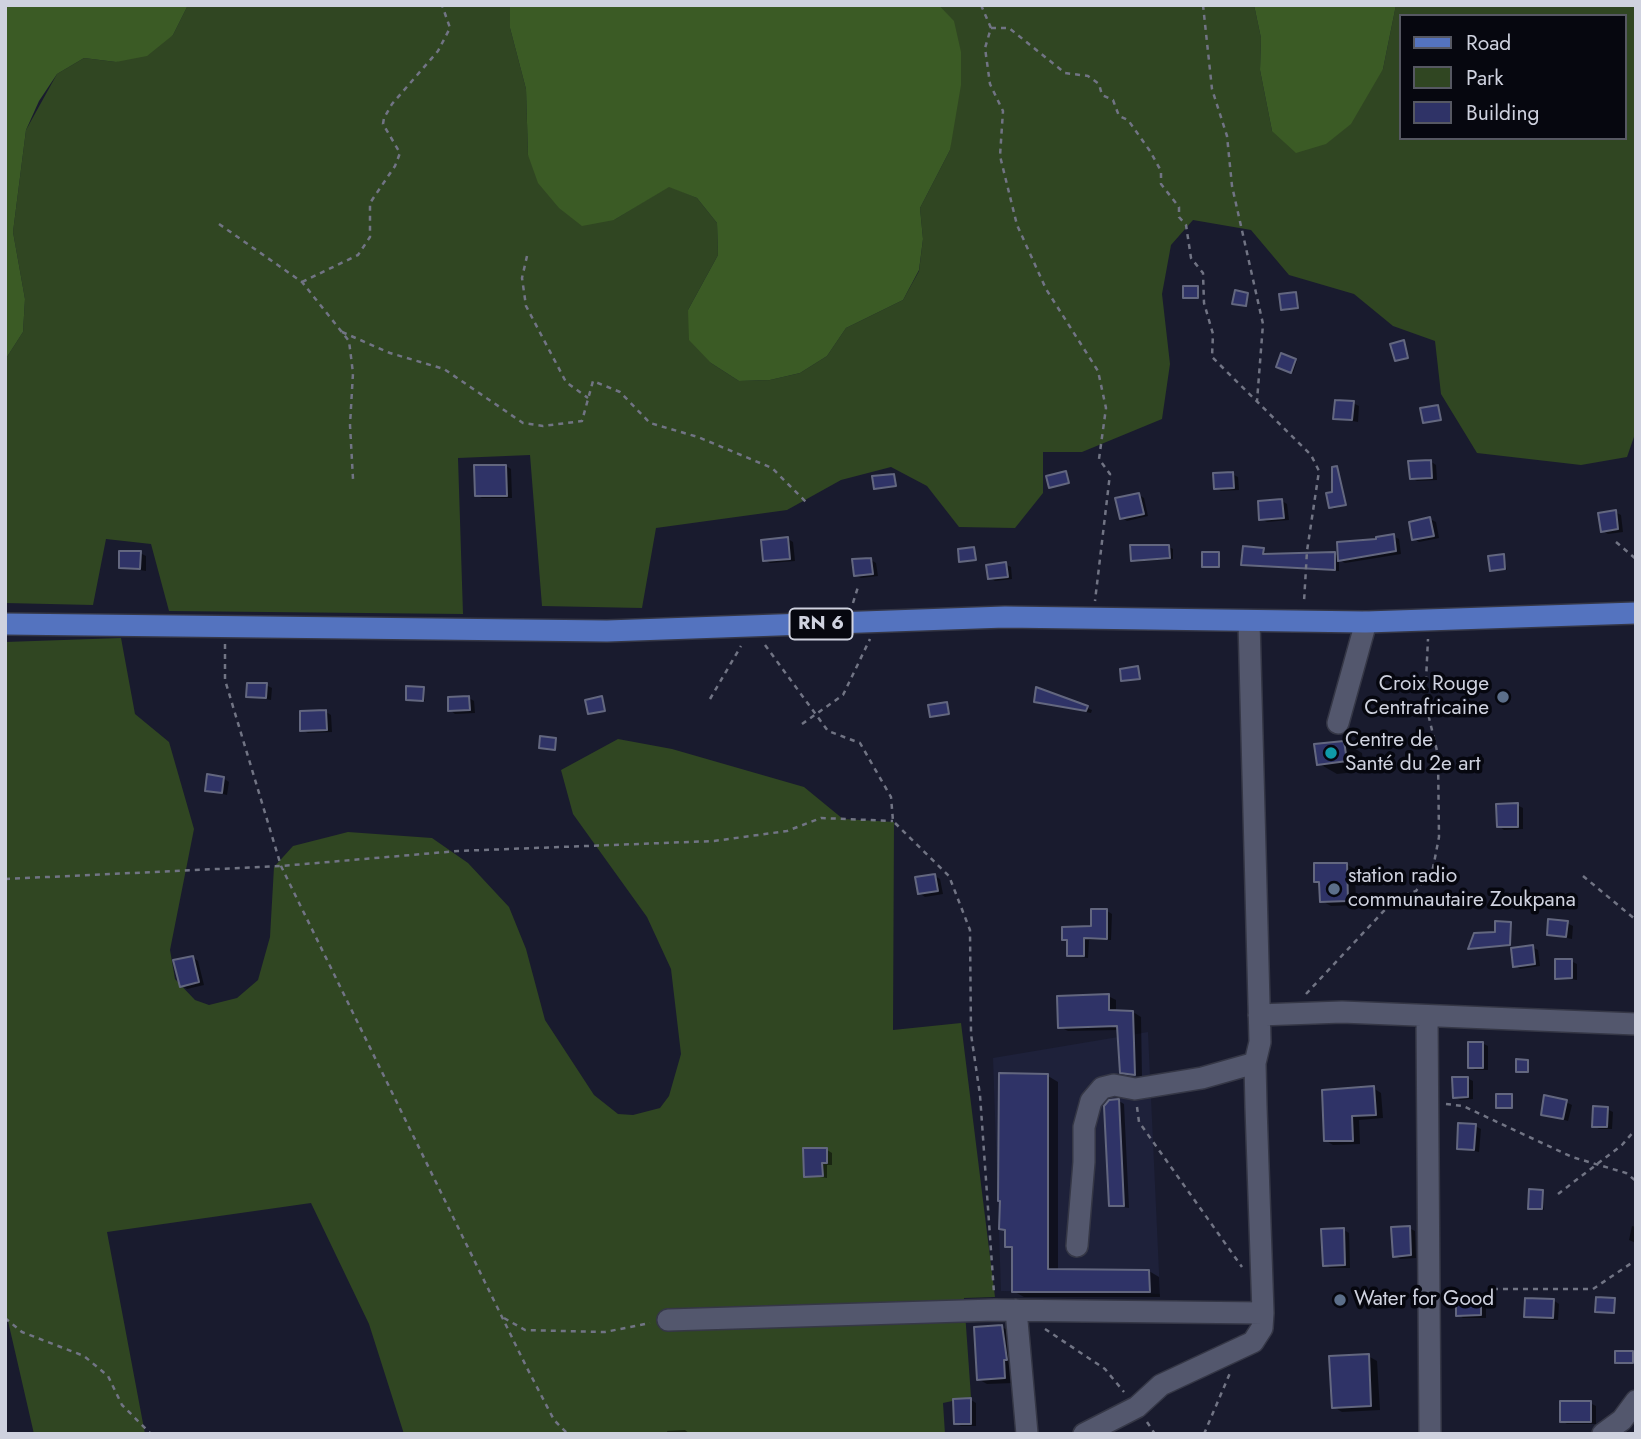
<!DOCTYPE html>
<meta charset="utf-8">
<style>
body{margin:0}
#map{position:relative;width:1641px;height:1439px;overflow:hidden;background:#191b2e;font-family:Jost,sans-serif}
canvas{display:block}
.frame{position:absolute;inset:0;border:7px solid #cfd2df;pointer-events:none}
.legend{position:absolute;left:1399px;top:14px;width:228px;height:126px;box-sizing:border-box;background:#06070f;border:2px solid #565862;margin:0;padding:9px 12px;list-style:none;font-size:21px;color:#cfd2df}
.legend li{display:flex;align-items:center;gap:14px;height:35px}
.legend b{width:35px;border:2px solid #565862}
</style>
<div id="map">
<canvas width="1641" height="1439"></canvas>
<div class="frame"></div>
<ul class="legend">
<li><b style="height:9px;background:#5473bf"></b>Road</li>
<li><b style="height:19px;background:#304622"></b>Park</li>
<li><b style="height:19px;background:#2f3367"></b>Building</li>
</ul>
</div>
<script>
const g = document.querySelector('canvas').getContext('2d');
g.lineJoin = 'round';
function paint(path, color) { g.fillStyle = color; g.fill(path, 'evenodd'); }
const shape = rows => new Path2D(rows.map(r => 'M' + r).join(''));
function stroke(path, color, width, dash) { g.strokeStyle = color; g.lineWidth = width; g.lineCap = dash ? 'butt' : 'round'; g.setLineDash(dash || []); g.stroke(path); }
function drawText(font, color, halo, rows, align = 'center') {
  g.font = font + ' Jost,sans-serif'; g.lineWidth = 7; g.setLineDash([]); g.textBaseline = 'middle'; g.strokeStyle = halo; g.fillStyle = color; for (const [text, x, y, turn = 0] of rows) {
    g.save(); g.translate(x, y); g.rotate((+turn || 0) * Math.PI / 180); g.textAlign = isNaN(turn) ? turn : align; if (halo) g.strokeText(text, 0, 0); g.fillText(text, 0, 0); g.restore();
  }
}
const built = shape([
 [1148,1032,1160,1294,1001,1291,993,1058]
]);
const green = shape([
 [188,5,510,5,510,28,526,89,528,155,614,220,669,186,697,198,717,223,718,255,688,310,711,363,739,381,770,380,800,373,827,356,846,328,903,300,919,271,923,239,920,208,950,150,954,22,939,5,1254,5,1261,38,1260,70,1272,131,1383,69,1396,5,1636,5,1636,431,1627,457,1581,465,1477,453,1441,394,1435,341,1393,326,1354,294,1289,275,1251,230,1193,220,1171,245,1162,294,1170,364,1162,419,1082,452,1043,452,1043,493,1015,528,959,527,927,486,891,467,841,480,787,510,656,528,642,608,542,606,530,455,458,458,463,614,169,611,151,544,106,539,93,605,5,603,5,360,23,332,25,299,13,232,26,130,57,74,84,58,116,62,173,35],
 [1401,16,1625,16,1625,138,1401,138],
 [121,638,135,714,169,742,194,829,170,950,175,979,195,1000,209,1005,237,998,258,980,270,937,274,867,293,846,348,832,432,838,468,863,509,907,526,949,545,1020,594,1095,618,1114,633,1115,660,1108,669,1096,681,1054,671,969,647,917,573,814,561,770,618,739,672,749,804,787,843,819,894,822,893,1030,961,1023,995,1297,964,1298,971,1397,943,1403,945,1434,404,1434,369,1324,311,1203,107,1232,145,1434,34,1434,8,1321,5,1321,5,642]
]);
const forest = shape([
 [5,5,188,5,173,35,147,56,116,62,84,58,57,74,39,101,26,130,13,232,25,299,23,332,5,360],
 [510,5,939,5,954,21,961,52,961,85,950,150,920,208,923,239,919,270,903,300,846,328,827,356,800,373,770,380,739,381,711,363,689,340,688,310,718,255,717,223,697,198,669,187,614,220,582,226,559,208,538,183,528,155,526,89,510,28],
 [1254,5,1396,5,1383,69,1351,124,1326,144,1296,153,1272,131,1260,70,1261,38]
]);
const shadow = shape([
 [1403,342,1409,358,1399,361,1397,360],
 [1282,355,1297,361,1293,373,1278,366],
 [1353,403,1359,406,1358,422,1335,418],
 [1430,461,1436,465,1437,480,1417,481,1411,478],
 [506,466,511,469,512,498,482,498,476,495],
 [1337,468,1347,505,1333,509,1331,507],
 [1066,473,1070,484,1050,487],
 [1232,474,1238,477,1239,490,1221,491,1216,488],
 [1139,495,1144,498,1148,516,1127,521,1122,518],
 [1282,501,1287,504,1289,520,1267,522,1261,519],
 [1615,512,1621,515,1623,532,1608,534,1603,531],
 [1430,519,1436,522,1439,538,1419,542,1414,539],
 [1393,536,1399,539,1401,554,1345,563,1339,560,1339,571,1243,564,1263,550,1268,555,1334,554,1339,556],
 [788,539,793,542,795,561,770,563,764,560],
 [1169,547,1173,549,1173,559,1136,562,1132,560],
 [140,553,146,556,146,571,121,567],
 [1503,556,1507,570,1491,570],
 [871,560,876,563,878,576,861,578,855,575],
 [1005,564,1011,567,1012,579,995,581,990,578],
 [266,685,272,688,271,700,248,696],
 [424,688,425,701,410,700],
 [469,698,474,701,475,713,455,714,450,710],
 [1036,701,1087,708,1092,710,1091,713],
 [947,704,950,715,932,716],
 [326,712,331,715,332,732,308,733,302,730],
 [1344,742,1362,753,1364,771,1337,774,1318,763],
 [223,778,229,782,227,795,207,790],
 [1517,805,1523,808,1523,829,1504,830,1499,826],
 [1346,864,1355,869,1356,905,1331,906,1322,901,1321,884,1316,881],
 [935,876,940,879,943,894,925,897,919,893],
 [1107,911,1112,914,1111,940,1089,940,1088,958,1069,955,1069,942,1063,939,1092,928],
 [1567,923,1573,926,1572,939,1548,934],
 [1510,924,1511,946,1470,949,1496,934],
 [1532,947,1538,950,1540,966,1520,969,1515,965],
 [192,957,198,961,204,985,187,989,181,985],
 [1571,961,1577,964,1577,980,1557,977],
 [1108,996,1116,1000,1116,1012,1133,1012,1141,1017,1142,1078,1121,1072,1119,1030,1068,1031,1060,1027],
 [1482,1043,1488,1046,1488,1070,1475,1070,1470,1067],
 [1048,1076,1058,1082,1058,1271,1149,1271,1159,1277,1160,1297,1024,1297,1013,1291,1014,1250,1006,1246,1007,1232,1001,1228,1002,1202],
 [1467,1078,1473,1081,1473,1099,1460,1100,1455,1097],
 [1373,1088,1381,1093,1383,1118,1359,1120,1360,1144,1333,1145,1325,1140],
 [1119,1101,1124,1104,1129,1208,1111,1205],
 [1566,1102,1572,1105,1568,1121,1543,1114],
 [1607,1109,1613,1112,1612,1129,1599,1129,1594,1126],
 [1475,1126,1481,1129,1479,1152,1459,1148],
 [827,1150,832,1153,832,1165,827,1165,827,1178,805,1175],
 [1543,1192,1544,1210,1530,1208],
 [1632,1226,1636,1227,1636,1243,1629,1240],
 [1409,1228,1415,1231,1416,1258,1400,1259,1394,1255],
 [1344,1230,1349,1233,1350,1268,1330,1268,1325,1265],
 [1480,1297,1486,1300,1486,1318,1463,1318,1458,1315],
 [1553,1300,1559,1304,1558,1320,1532,1319,1526,1316],
 [1002,1327,1011,1332,1013,1383,987,1384,978,1379],
 [1368,1356,1377,1361,1380,1410,1342,1412,1334,1407],
 [971,1400,976,1403,976,1426,961,1426,955,1423],
 [1590,1403,1596,1406,1596,1424,1567,1424,1562,1421],
 [685,1430,690,1434,668,1434,667,1431]
]);
const building = shape([
 [1183,286,1198,286,1198,298,1183,298,1183,286],
 [1235,290,1248,293,1246,306,1232,304,1235,290],
 [1296,292,1298,308,1281,310,1279,294,1296,292],
 [1404,340,1408,358,1395,361,1390,344,1404,340],
 [1281,353,1296,359,1291,373,1276,367,1281,353],
 [1335,400,1354,401,1352,420,1333,419,1335,400],
 [1438,405,1441,420,1423,423,1420,408,1438,405],
 [1431,460,1432,478,1410,479,1408,461,1431,460],
 [474,465,506,465,507,496,475,496,474,465],
 [1337,466,1346,505,1329,508,1326,493,1332,492,1332,467,1337,466],
 [1066,471,1069,483,1049,488,1046,476,1066,471],
 [1233,472,1234,488,1214,489,1213,473,1233,472],
 [894,474,896,486,874,489,872,476,894,474],
 [1139,493,1144,514,1120,519,1115,498,1139,493],
 [1282,499,1284,518,1259,520,1258,501,1282,499],
 [1616,510,1618,529,1601,532,1598,513,1616,510],
 [1430,517,1434,536,1412,540,1409,522,1430,517],
 [1394,534,1396,551,1338,561,1337,542,1376,539,1376,537,1394,534],
 [788,537,790,559,763,561,761,540,788,537],
 [1130,545,1169,545,1170,558,1131,561,1130,545],
 [1243,546,1264,548,1263,554,1335,552,1335,570,1241,565,1243,546],
 [974,547,976,560,959,562,958,549,974,547],
 [119,551,141,551,140,569,119,568,119,551],
 [1202,552,1219,552,1219,567,1202,567,1202,552],
 [1504,554,1505,569,1490,571,1488,556,1504,554],
 [871,558,873,574,854,576,852,559,871,558],
 [1006,562,1008,577,988,579,986,565,1006,562],
 [1138,666,1140,679,1121,681,1120,669,1138,666],
 [247,683,267,683,266,698,246,697,247,683],
 [406,686,424,687,423,701,406,700,406,686],
 [1036,687,1088,706,1086,711,1034,702,1036,687],
 [469,696,470,710,448,711,448,697,469,696],
 [602,696,605,711,588,714,585,700,602,696],
 [947,702,949,714,930,717,928,705,947,702],
 [326,710,327,730,300,731,300,711,326,710],
 [540,736,556,738,555,750,539,748,540,736],
 [1344,741,1347,761,1317,765,1314,744,1344,741],
 [207,774,224,777,222,793,205,791,207,774],
 [1518,803,1518,827,1497,827,1496,804,1518,803],
 [1314,863,1347,863,1348,901,1320,902,1319,882,1314,882,1314,863],
 [935,874,938,891,918,894,915,877,935,874],
 [1091,909,1107,909,1107,939,1084,938,1084,956,1067,956,1067,940,1062,940,1062,927,1091,926,1091,909],
 [1548,919,1568,921,1566,937,1547,935,1548,919],
 [1495,921,1511,922,1510,945,1468,949,1474,933,1495,932,1495,921],
 [1533,945,1535,964,1513,967,1511,948,1533,945],
 [193,956,199,982,180,987,173,960,193,956],
 [1555,959,1572,959,1572,978,1555,979,1555,959],
 [1109,994,1109,1010,1133,1011,1135,1075,1120,1073,1117,1026,1058,1028,1057,996,1109,994],
 [1468,1042,1483,1042,1483,1068,1468,1068,1468,1042],
 [1516,1059,1528,1060,1528,1072,1516,1072,1516,1059],
 [999,1073,1048,1074,1048,1269,1149,1270,1150,1292,1012,1292,1012,1247,1005,1247,1005,1230,999,1229,1000,1201,998,1201,999,1073],
 [1452,1077,1468,1077,1468,1097,1453,1098,1452,1077],
 [1374,1086,1376,1115,1352,1116,1353,1141,1324,1141,1322,1090,1374,1086],
 [1496,1094,1512,1094,1512,1108,1496,1108,1496,1094],
 [1544,1095,1567,1100,1563,1119,1541,1115,1544,1095],
 [1119,1099,1124,1206,1109,1206,1104,1106,1109,1100,1119,1099],
 [1593,1106,1608,1107,1607,1127,1592,1127,1593,1106],
 [1458,1123,1476,1124,1474,1150,1457,1149,1458,1123],
 [803,1148,827,1148,827,1163,822,1163,823,1176,804,1177,803,1148],
 [1529,1189,1543,1190,1542,1209,1528,1209,1529,1189],
 [1410,1226,1411,1255,1393,1257,1391,1227,1410,1226],
 [1344,1228,1345,1265,1323,1266,1321,1229,1344,1228],
 [1456,1295,1481,1295,1481,1315,1456,1316,1456,1295],
 [1596,1297,1615,1298,1614,1313,1595,1312,1596,1297],
 [1525,1298,1554,1299,1553,1318,1524,1317,1525,1298],
 [1002,1325,1007,1360,1004,1360,1005,1378,977,1380,974,1327,1002,1325],
 [1615,1351,1633,1351,1633,1363,1615,1363,1615,1351],
 [1369,1354,1371,1406,1332,1408,1329,1356,1369,1354],
 [971,1398,971,1424,954,1424,953,1399,971,1398],
 [1560,1401,1591,1401,1591,1422,1560,1422,1560,1401]
]);
const path = shape([
 [981,5,991,28,985,48,990,84,1003,111,1000,156,1017,225,1046,289,1098,371,1106,408,1099,459,1110,474,1095,601],
 [1203,5,1212,89,1227,136,1232,186,1263,324,1257,401],
 [991,28,1009,28,1065,73,1088,76,1099,84,1102,95,1113,100,1119,116,1128,120,1150,151,1161,171,1161,184,1179,207,1179,217,1186,225,1191,258,1203,273,1204,303,1213,334,1212,357,1311,455,1319,471,1307,551,1304,602],
 [219,224,302,282,349,341,353,373,350,425,353,479],
 [527,256,522,278,526,306,566,382,588,398],
 [302,282,358,255,370,237,370,203,395,166,400,153,383,124,384,118,392,104,438,51,450,28,442,5],
 [342,332,390,353,444,369,523,423,543,426,582,421,593,381,620,392,650,423,698,437,772,468,807,503],
 [1616,542,1636,559],
 [853,603,858,587],
 [225,644,225,680,281,866,526,1366,554,1420,568,1434],
 [765,645,828,731,860,743,891,797,893,821,949,876,970,930,971,1034,980,1095,994,1293],
 [710,699,741,646],
 [802,724,843,695,870,639],
 [1583,876,1636,920],
 [5,879,281,866,458,851,714,841,787,831,821,818,893,821],
 [1306,994,1395,899,1416,891,1433,868,1439,837,1438,755,1425,701,1428,639],
 [1446,1104,1463,1106,1572,1157,1626,1173,1636,1181],
 [1137,1107,1139,1122,1242,1267],
 [1558,1194,1622,1145,1636,1129],
 [1493,1289,1593,1289,1636,1260],
 [5,1318,22,1332,84,1356,108,1376,122,1405,151,1434],
 [504,1318,525,1330,605,1332,650,1323],
 [1045,1329,1105,1369,1124,1392],
 [1147,1422,1155,1434],
 [1204,1434,1230,1373]
]);
const minor = shape([
 [1338,723,1366,622],
 [1259,1015,1342,1012,1636,1024],
 [1427,1016,1430,1434],
 [1077,1246,1084,1162,1084,1127,1091,1101,1102,1088,1114,1085,1135,1089,1202,1078,1255,1063],
 [1016,1310,1027,1434],
 [668,1320,995,1310,1263,1313,1256,1107,1255,1063,1260,1042,1249,621],
 [1084,1434,1137,1407,1161,1385,1253,1342,1262,1328,1263,1313],
 [1603,1434,1622,1420,1636,1401]
]);
const major = shape([
 [5,624,607,631,1005,617,1366,622,1636,613]
]);
const markers = [
 [1503,697,7,"#5c6f8a"],
 [1331,753,7,"#0f9aa8"],
 [1334,889,7,"#5c6f8a"],
 [1340,1300,7,"#5c6f8a"]
];
const shields = [
 [821,624,63]
];
const shieldNames = [
 ["RN 6",821,624]
];
const poiNames = [
 ["Croix Rouge",1489,685,"right"],
 ["Centrafricaine",1489,709,"right"],
 ["Centre de",1345,741],
 ["Santé du 2e art",1345,765],
 ["station radio",1348,877],
 ["communautaire Zoukpana",1348,901],
 ["Water for Good",1354,1300]
];
paint(built, '#1e213a');
paint(green, '#304622');
paint(forest, '#3b5b25');
paint(shadow, '#0007');
paint(building, '#2f3367');
stroke(building, '#63677f', 2);
stroke(minor, '#353746', 24);
stroke(major, '#353746', 24);
stroke(path, '#717484', 2.5, [5, 5]);
stroke(minor, '#53576d', 21);
stroke(major, '#5473bf', 21);
for (const [x, y, r, color] of markers) { const dot = new Path2D(); dot.arc(x, y, r, 0, 2 * Math.PI); g.fillStyle = color; g.fill(dot); stroke(dot, '#06070f', 2.5); }
for (const [x, y, w] of shields) { const box = new Path2D(); box.roundRect(x - w / 2, y - 15.5, w, 31, 5); g.fillStyle = '#06070f'; g.fill(box); stroke(box, '#cfd2df', 2); }
drawText('bold 19px', '#cfd2df', null, shieldNames);
drawText('21px', '#cfd2df', '#06070f', poiNames, 'left');
</script>
